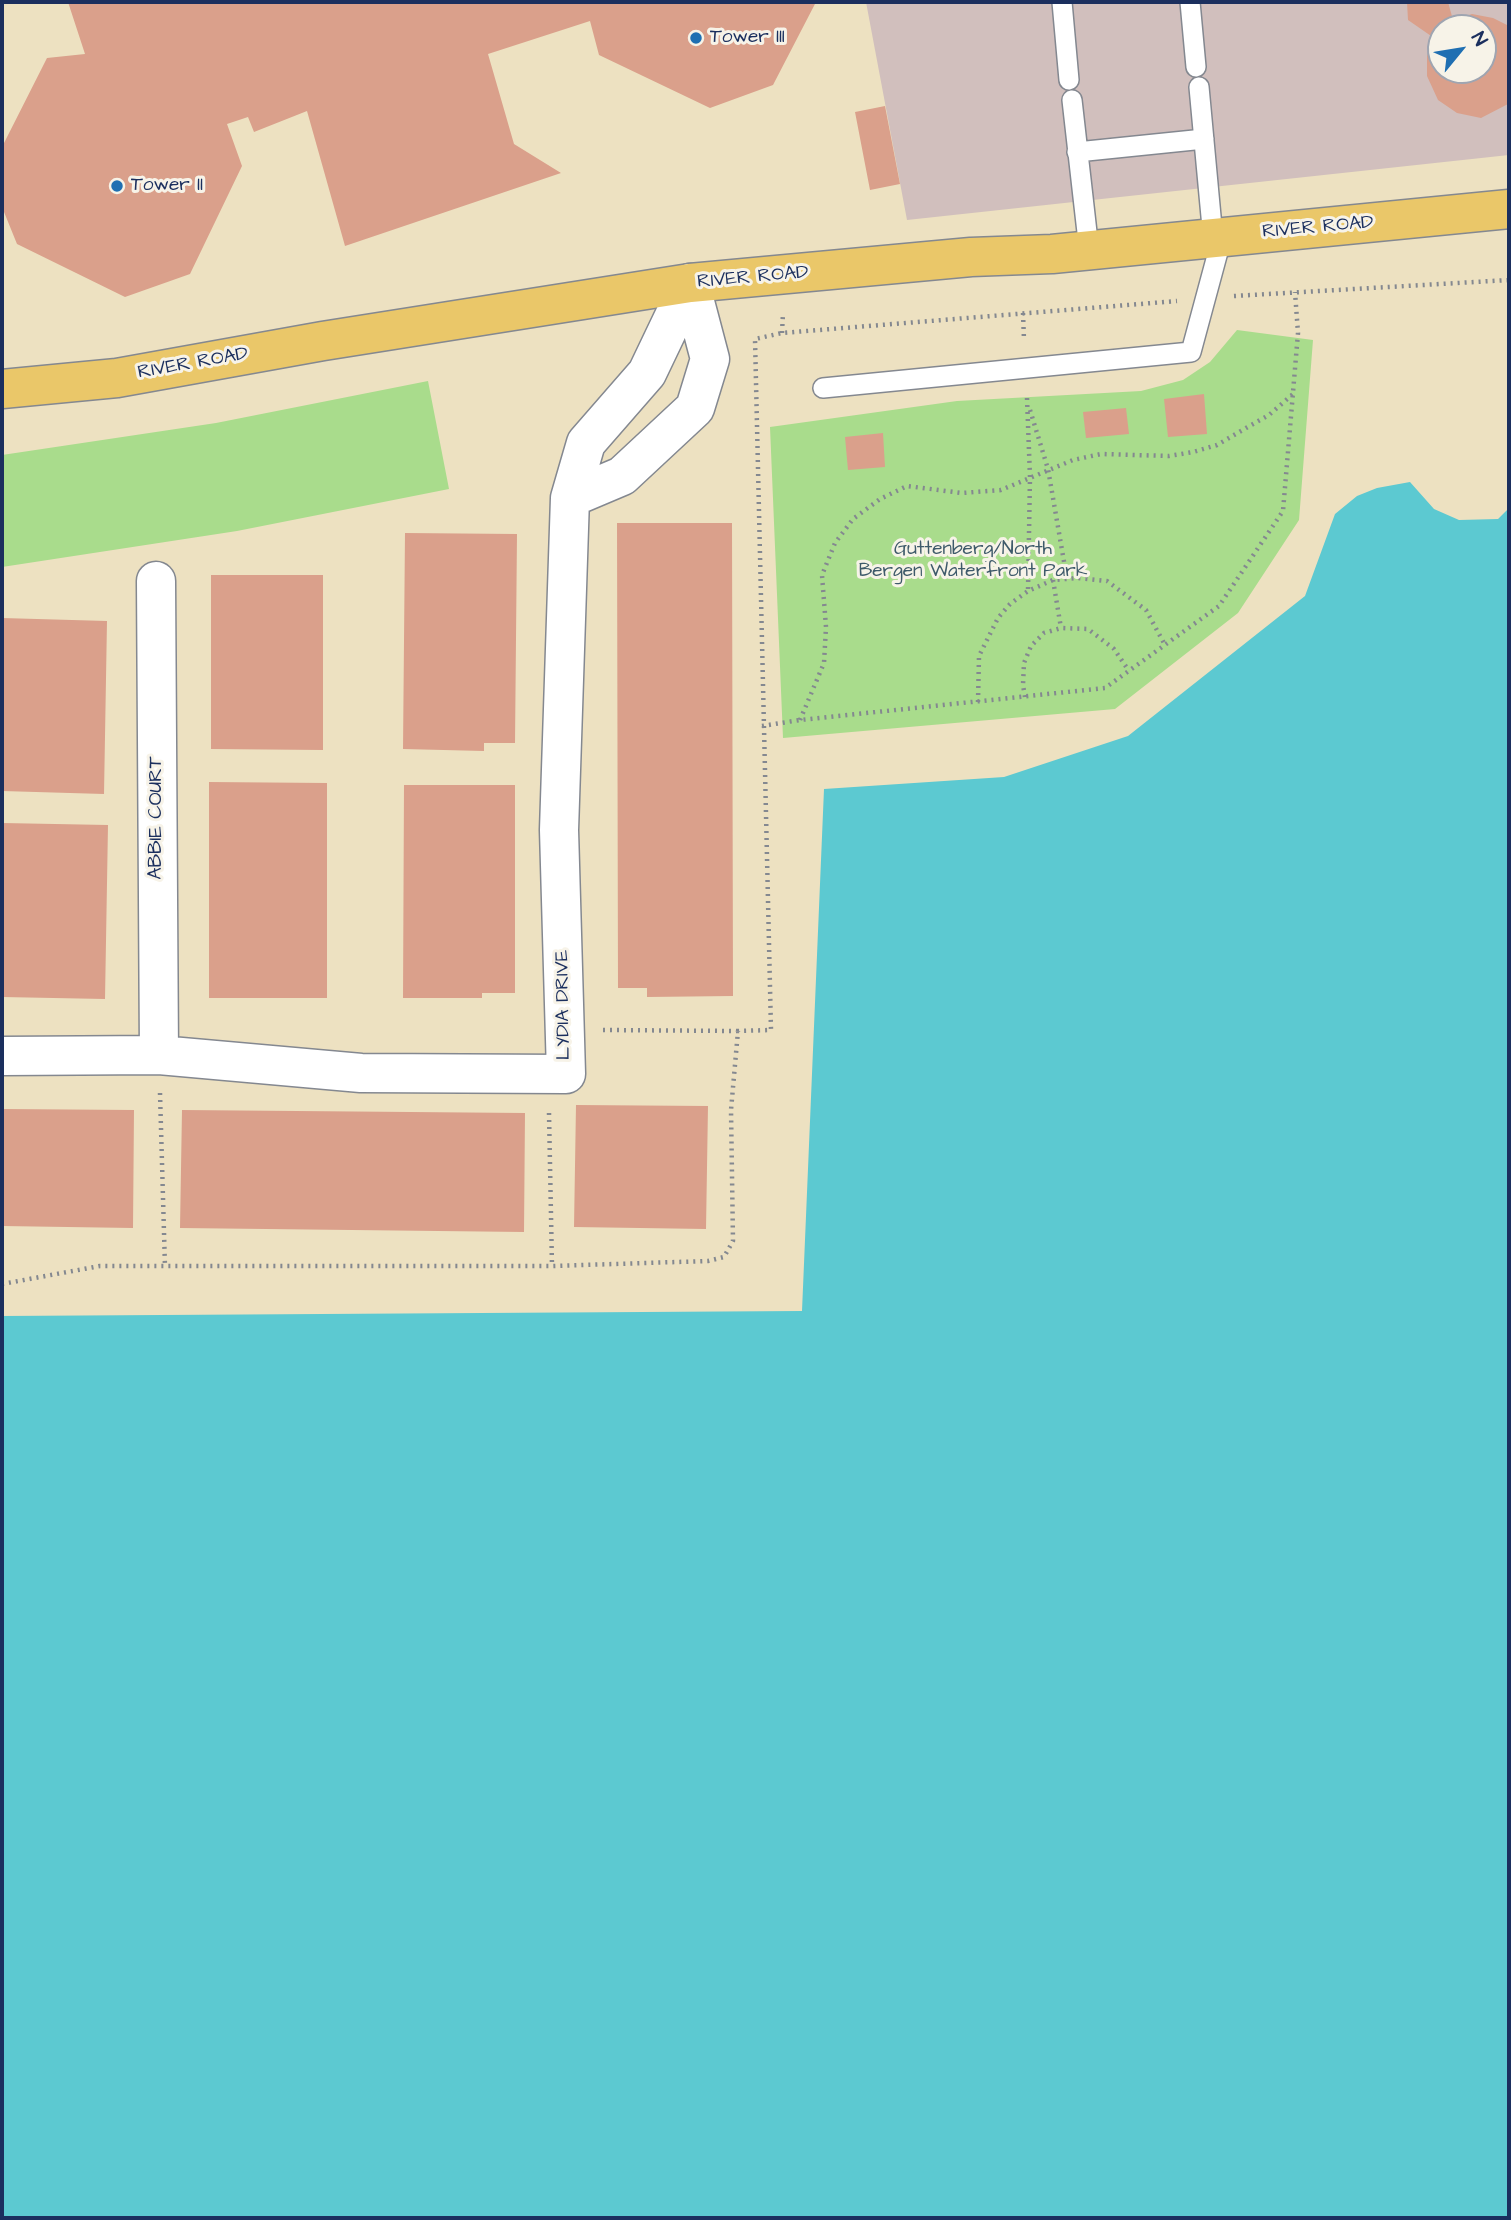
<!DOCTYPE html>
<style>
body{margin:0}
#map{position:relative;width:1511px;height:2220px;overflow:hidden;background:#ede1c1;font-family:"Architects Daughter",sans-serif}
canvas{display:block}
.frame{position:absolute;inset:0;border:4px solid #1b2f5e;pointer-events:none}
.north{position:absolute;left:1427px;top:14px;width:70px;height:70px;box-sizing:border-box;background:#f7f3e8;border:2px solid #9fa5b1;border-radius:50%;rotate:60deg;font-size:19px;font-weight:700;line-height:28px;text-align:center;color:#1b2f5e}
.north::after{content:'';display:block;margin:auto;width:24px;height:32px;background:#1f6fb2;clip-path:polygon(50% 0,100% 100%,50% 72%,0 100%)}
</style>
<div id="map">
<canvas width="1511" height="2220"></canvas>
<div class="frame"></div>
<div class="north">N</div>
</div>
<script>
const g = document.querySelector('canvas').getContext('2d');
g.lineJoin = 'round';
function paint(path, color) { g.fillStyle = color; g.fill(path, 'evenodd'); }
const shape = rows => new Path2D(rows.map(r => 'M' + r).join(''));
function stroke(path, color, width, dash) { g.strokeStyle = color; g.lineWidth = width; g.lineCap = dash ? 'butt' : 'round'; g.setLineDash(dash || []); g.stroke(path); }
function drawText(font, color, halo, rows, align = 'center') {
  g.font = font + ' "Architects Daughter",sans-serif'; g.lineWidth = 6; g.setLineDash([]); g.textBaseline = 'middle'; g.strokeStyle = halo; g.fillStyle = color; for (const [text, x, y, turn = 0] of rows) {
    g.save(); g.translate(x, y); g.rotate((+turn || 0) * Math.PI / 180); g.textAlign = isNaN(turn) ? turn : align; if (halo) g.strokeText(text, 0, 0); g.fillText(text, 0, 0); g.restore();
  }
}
const industrial = shape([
 [866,2,1509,2,1509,155,907,220],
 [1441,28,1483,28,1483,70,1441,70]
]);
const green = shape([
 [1237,330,1313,340,1299,520,1238,613,1115,709,783,738,770,427,957,401,1141,391,1183,380,1210,362],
 [428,381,449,489,237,531,2,567,2,455,216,423]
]);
const water = shape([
 [1410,482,1434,509,1459,520,1498,519,1509,508,1509,2218,2,2218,2,1316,802,1311,824,789,1004,777,1128,736,1305,596,1335,514,1357,496,1377,488]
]);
const building = shape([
 [68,2,816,2,773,85,710,108,599,55,590,21,488,54,514,144,561,173,345,246,307,111,254,132,248,117,227,124,242,166,190,274,125,297,17,244,2,207,2,147,47,58,85,54],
 [1407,2,1448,2,1453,20,1472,14,1493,18,1509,26,1508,104,1481,118,1457,113,1438,100,1427,76,1427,56,1434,38,1408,20],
 [1441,28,1483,28,1483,70,1441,70],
 [885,106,900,184,870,190,855,112],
 [1204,394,1207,434,1168,437,1164,399],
 [1126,408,1129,434,1086,438,1083,412],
 [883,433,885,467,848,470,845,437],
 [617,523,732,523,733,996,647,997,647,988,618,988],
 [405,533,517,534,515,743,484,743,484,751,403,749],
 [211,575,323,575,323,750,211,749],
 [2,618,107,621,104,794,2,791],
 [209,782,327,783,327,998,209,998],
 [404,785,515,785,515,993,482,993,482,998,403,998],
 [2,823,108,825,105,999,2,997],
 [576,1105,708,1106,706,1229,574,1227],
 [2,1109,134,1110,133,1228,2,1226],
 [182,1110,525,1113,524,1232,180,1228]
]);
const path = shape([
 [1234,296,1509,280],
 [1023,313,1024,340],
 [782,333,783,313],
 [1027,398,1030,477,1028,591],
 [1030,410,1048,469,1067,579],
 [1053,580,1061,628],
 [1025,697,1023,685,1024,663,1031,646,1044,633,1061,628,1088,629,1114,649,1129,671],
 [978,702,979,656,998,618,1010,604,1028,591,1053,580,1078,578,1107,581,1146,610,1165,645],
 [800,720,824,663,826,627,822,575,835,543,853,519,880,499,907,486,962,493,1001,490,1073,460,1101,454,1169,456,1193,452,1217,445,1246,428,1269,415,1293,394],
 [762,726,800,720,1105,688,1219,606,1283,511,1298,333,1295,292],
 [603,1030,738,1031],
 [160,1093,165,1267],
 [549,1113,552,1266],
 [2,1284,100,1266,552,1266,708,1261,724,1257,733,1241,731,1110,738,1031,771,1030,755,339,782,333,1177,301]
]);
const service = shape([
 [1062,2,1069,80],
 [1190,2,1196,67],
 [1199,87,1213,238],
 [1072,100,1089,250],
 [1077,152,1204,139],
 [823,388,1191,352,1222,237]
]);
const minor = shape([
 [570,498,622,476,695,408,710,359,690,283],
 [156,581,159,1055],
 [2,1056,159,1055,361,1073,566,1074,559,830,570,498,586,443,647,373,690,283]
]);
const primary = shape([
 [2,389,117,378,323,341,690,283,971,257,1052,254,1509,209]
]);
const markers = [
 [696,38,7,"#1f6fb2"],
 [117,186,7,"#1f6fb2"]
];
const poiNames = [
 ["Tower III",710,38],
 ["Tower II",131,186]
];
const streetNames = [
 ["RIVER ROAD",1318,228,-5],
 ["RIVER ROAD",753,278,-5],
 ["RIVER ROAD",193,364,-10],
 ["ABBIE COURT",157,818,-90],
 ["LYDIA DRIVE",564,1005,-91]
];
const parkNames = [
 ["Guttenberg/North",973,550],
 ["Bergen Waterfront Park",973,572]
];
paint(industrial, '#d1bfbd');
paint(green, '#a9dc8c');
paint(water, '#5cc9d1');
paint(building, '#daa08b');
stroke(service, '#848890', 22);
stroke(minor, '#848890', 41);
stroke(primary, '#848890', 41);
stroke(path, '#848890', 4.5, [2, 5]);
stroke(service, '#fff', 19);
stroke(minor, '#fff', 38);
stroke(primary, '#eac769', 38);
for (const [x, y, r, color] of markers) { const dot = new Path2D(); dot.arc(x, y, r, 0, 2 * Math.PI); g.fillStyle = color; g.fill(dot); stroke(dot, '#f7f3e8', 2.5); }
drawText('19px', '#1b2f5e', '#f7f3e8', poiNames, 'left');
drawText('19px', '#1b2f5e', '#f7f3e8', streetNames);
drawText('19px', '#3e5a6a', '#f7f3e8', parkNames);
</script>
